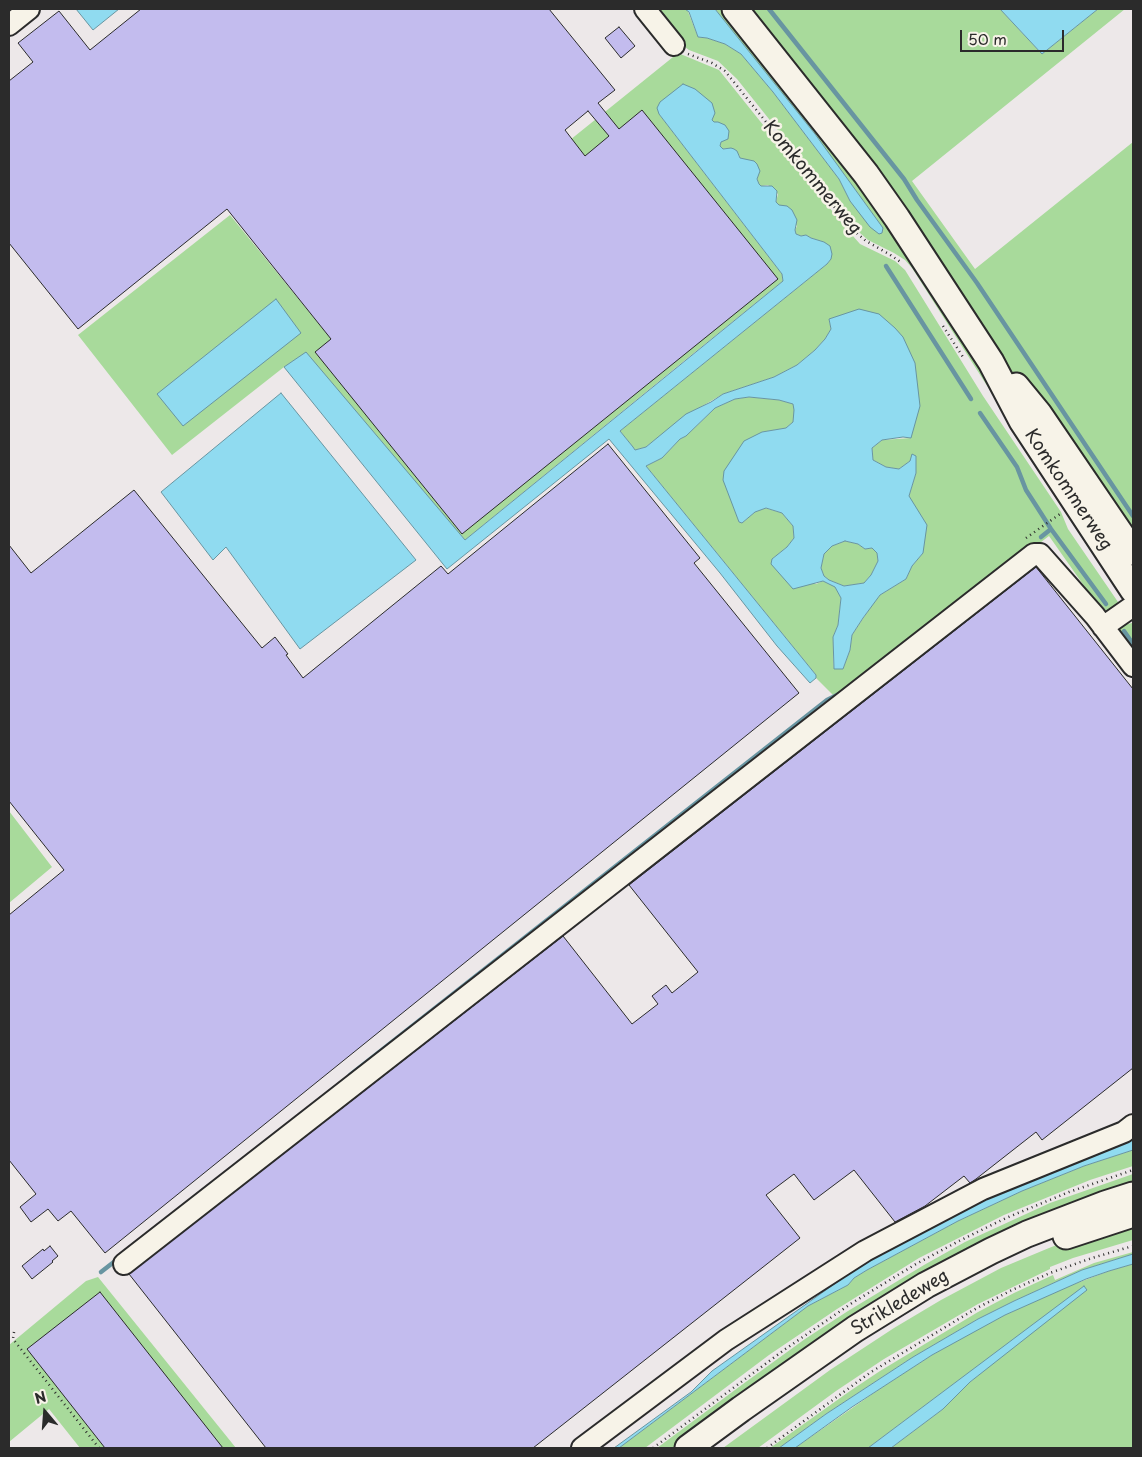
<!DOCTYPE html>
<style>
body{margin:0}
#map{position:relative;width:1142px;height:1457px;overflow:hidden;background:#ede8e9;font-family:"Playpen Sans",sans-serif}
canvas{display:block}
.frame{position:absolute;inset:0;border:10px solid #2b2b2b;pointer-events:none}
.north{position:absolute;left:20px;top:1387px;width:50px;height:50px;-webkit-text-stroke:4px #f7f3e8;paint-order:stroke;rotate:342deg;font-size:14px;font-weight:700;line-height:20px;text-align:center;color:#2b2b2b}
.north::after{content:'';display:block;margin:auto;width:18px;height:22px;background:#2b2b2b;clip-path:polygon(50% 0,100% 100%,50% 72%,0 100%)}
.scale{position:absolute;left:960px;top:30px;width:104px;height:22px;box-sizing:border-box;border:2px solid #2b2b2b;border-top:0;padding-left:6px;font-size:15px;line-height:18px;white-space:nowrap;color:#2b2b2b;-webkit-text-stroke:4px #f7f3e8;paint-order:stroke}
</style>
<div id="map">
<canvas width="1142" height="1457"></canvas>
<div class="frame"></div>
<div class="north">N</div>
<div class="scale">50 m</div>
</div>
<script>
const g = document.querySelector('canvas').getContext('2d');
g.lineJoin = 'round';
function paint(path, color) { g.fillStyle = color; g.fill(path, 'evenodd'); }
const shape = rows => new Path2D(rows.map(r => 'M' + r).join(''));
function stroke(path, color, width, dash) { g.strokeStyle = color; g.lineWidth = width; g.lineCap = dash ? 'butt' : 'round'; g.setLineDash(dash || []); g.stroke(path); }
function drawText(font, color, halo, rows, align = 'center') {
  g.font = font + ' "Playpen Sans",sans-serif'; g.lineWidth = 5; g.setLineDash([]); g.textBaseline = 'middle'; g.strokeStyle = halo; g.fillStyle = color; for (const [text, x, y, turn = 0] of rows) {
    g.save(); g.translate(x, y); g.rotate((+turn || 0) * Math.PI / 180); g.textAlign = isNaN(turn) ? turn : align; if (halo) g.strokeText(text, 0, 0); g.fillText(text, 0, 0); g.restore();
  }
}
const green = shape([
 [654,9,687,9,698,37,707,38,725,44,741,54,773,92,839,179,850,201,882,228,815,134,715,9,725,9,823,131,967,336,1012,425,912,268,905,260,894,253,868,240,860,233,737,79,718,61,689,50,677,41],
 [746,9,1000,9,1042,54,1098,9,1125,9,912,181,975,269,1133,142,1133,545,991,344],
 [678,53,719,70,845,227,860,244,895,261,905,270,983,396,1061,512,1068,529,1118,602,1108,613,1093,596,1089,593,1049,536,957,606,838,700,816,678,816,675,646,466,662,458,680,439,686,436,715,408,735,399,749,397,779,400,793,404,795,410,793,422,786,428,762,432,733,504,739,522,742,523,755,512,765,508,782,513,793,526,794,538,787,547,772,559,816,584,823,581,835,586,841,598,838,625,833,637,833,655,834,669,843,669,850,650,852,635,872,605,880,595,906,579,912,566,923,553,909,496,916,473,910,461,899,469,886,467,873,460,872,448,882,440,911,438,837,317,829,319,831,329,825,339,815,350,797,365,774,377,723,394,680,419,674,425,646,447,635,450,620,431,827,264,831,259,824,242,811,238,806,235,801,236,796,234,795,230,797,226,776,202,778,194,768,185,761,186,759,184,757,179,758,175,750,160,745,160,740,158,739,155,727,148,723,149,721,148,720,146,721,142,714,122,712,120,659,114,782,274,783,281,679,365,465,540,306,353,284,367,172,455,78,335,230,215,328,335],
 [845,541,858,544,865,549,872,548,877,553,878,561,871,575,864,583,844,586,829,580,824,576,821,568,824,554,832,546],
 [1132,623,1133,625,1133,655,1119,635,1119,629,1124,625],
 [9,811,52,867,9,903],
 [1133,1150,1133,1166,1090,1180,1004,1215,919,1258,837,1309,769,1355,645,1448,619,1448,808,1306,848,1285,854,1278,867,1270,958,1221,1022,1191,1084,1166],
 [1133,1174,1133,1192,1022,1233,683,1448,657,1448,743,1384,805,1339,848,1311,924,1265,965,1242,1050,1203],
 [1133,1219,1133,1240,1073,1258,1050,1267,1050,1269,978,1304,884,1359,836,1391,758,1448,723,1448,830,1370,894,1328,941,1300,1001,1268,1049,1248,1077,1237],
 [1133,1252,1133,1254,1082,1270,1014,1301,978,1319,913,1357,858,1393,826,1414,779,1448,770,1448,850,1391,880,1371,978,1312,1014,1293,1053,1275,1055,1280,1094,1263],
 [1133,1264,1133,1448,891,1448,943,1409,970,1382,1084,1287,868,1448,795,1448,878,1390,932,1355,967,1335,1005,1315,1064,1288,1109,1271],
 [98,1277,236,1448,80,1448,49,1409,9,1442,9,1345,86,1281]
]);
const water = shape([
 [76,9,119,9,93,30,76,9],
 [685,9,715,9,815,134,883,228,882,233,879,234,870,227,850,201,839,179,773,92,741,54,725,44,707,38,698,37,689,12,685,9],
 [1000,9,1098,9,1042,54,1000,9],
 [683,84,695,89,712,103,715,113,712,120,714,122,718,122,725,125,729,131,728,139,721,142,720,146,723,149,731,148,734,149,737,151,740,158,754,161,757,164,760,171,757,179,759,184,761,186,772,186,777,191,776,202,779,205,787,206,792,210,797,220,795,230,796,234,801,236,806,235,811,238,824,242,830,246,832,254,831,259,827,264,620,431,633,447,635,450,646,447,686,414,711,402,723,394,774,377,797,365,815,350,825,339,831,329,829,319,859,309,879,314,895,328,903,337,915,363,920,406,911,438,903,437,882,440,872,448,873,460,886,467,899,469,910,461,912,454,916,456,916,473,909,496,927,525,923,553,912,566,906,579,880,595,863,618,852,635,850,650,843,669,834,669,833,637,838,625,841,598,835,587,823,581,793,589,771,564,772,559,787,547,794,538,793,526,782,513,766,508,755,512,742,523,739,522,723,480,724,471,744,441,762,432,786,428,793,422,794,410,793,404,779,400,749,397,735,399,715,408,686,436,680,439,662,458,646,466,816,675,816,678,810,683,777,646,720,573,609,439,447,569,284,367,306,352,465,540,783,281,782,274,659,114,657,108,660,102,683,84],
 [845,541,858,544,865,549,872,548,877,553,878,561,871,575,864,583,844,586,829,580,824,576,821,568,824,554,832,546,845,541],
 [276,299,301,333,183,426,157,394,276,299],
 [281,393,416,560,300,649,226,547,213,560,161,492,281,393],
 [1133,1139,1133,1150,1084,1166,1022,1191,958,1221,867,1270,854,1278,848,1285,808,1306,619,1448,614,1448,691,1392,712,1371,878,1253,959,1209,1104,1148,1133,1139],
 [1133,1254,1133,1264,1109,1271,1086,1279,1005,1315,932,1355,852,1407,795,1448,779,1448,826,1414,858,1393,913,1357,978,1319,1014,1301,1082,1270,1133,1254],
 [1084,1286,1087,1290,970,1382,943,1409,891,1448,868,1448,1084,1286]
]);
const stream = shape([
 [769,9,904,179,917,200,977,283,1133,516],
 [886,266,971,399],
 [980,413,1017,467,1026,490,1037,507,1051,529,1106,604],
 [1041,537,1051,529],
 [1124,631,1133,644],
 [350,1075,738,770,827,700,839,694],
 [101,1272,119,1258]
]);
const building = shape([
 [141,9,549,9,615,90,598,103,619,129,642,110,778,279,462,534,315,352,331,339,227,209,78,329,9,243,9,81,33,62,18,43,59,11,90,50,141,9],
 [588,111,609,136,585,156,565,130,588,111],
 [619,27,635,46,621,58,605,38,619,27],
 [608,444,700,558,694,563,799,693,105,1253,71,1211,58,1221,48,1209,31,1222,20,1207,36,1194,9,1160,9,915,64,870,9,801,9,545,31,573,134,490,262,648,275,637,288,654,286,655,303,678,441,566,448,574,608,444],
 [1036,567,1133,689,1133,1068,1042,1140,1036,1132,976,1179,970,1183,964,1176,925,1206,895,1222,854,1170,814,1200,794,1174,766,1195,800,1238,533,1448,266,1448,129,1274,563,936,632,1024,658,1004,652,996,666,985,672,993,698,972,629,885,1036,567],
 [50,1246,58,1256,52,1261,53,1262,32,1279,22,1266,43,1249,44,1251,50,1246],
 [100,1292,223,1448,105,1448,27,1349,100,1292]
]);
const path = shape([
 [688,54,712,63,725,71,853,230,866,241,889,254,902,263],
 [943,326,963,357],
 [1026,538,1060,514],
 [14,1332,13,1339,99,1448],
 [653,1448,784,1350,852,1303,916,1264,959,1241,1006,1218,1069,1192,1133,1170],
 [767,1448,871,1372,977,1308,1012,1290,1050,1273,1092,1258,1133,1246]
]);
const minor = shape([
 [645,9,674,45],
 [9,25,29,9],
 [1103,627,1133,606],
 [124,1264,1034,554,1040,554,1095,616,1133,666],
 [582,1448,726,1340,865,1251,983,1189,1124,1132,1133,1125]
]);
const major = shape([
 [735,9,866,174,897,218,991,362,1022,421,1133,590],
 [1016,386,1039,414,1133,552],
 [1066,1236,1133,1214],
 [688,1448,741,1409,855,1329,926,1285,991,1251,1027,1234,1105,1204,1133,1195]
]);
const streetNames = [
 ["Komkommerweg",812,178,50],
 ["Komkommerweg",1068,490,56],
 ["Strikledeweg",900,1303,-31]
];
paint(green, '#a8da9b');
paint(water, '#90dbf0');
stroke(water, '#6895a1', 1);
stroke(stream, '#6895a1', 4.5);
paint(building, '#c3bcee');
stroke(building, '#2b2b2b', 1);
stroke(minor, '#2b2b2b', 24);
stroke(major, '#2b2b2b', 29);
stroke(path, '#2b2b2b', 2.5, [1, 4]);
stroke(minor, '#f7f3e8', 20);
stroke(major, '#f7f3e8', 25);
drawText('18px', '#2b2b2b', '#f7f3e8', streetNames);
</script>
